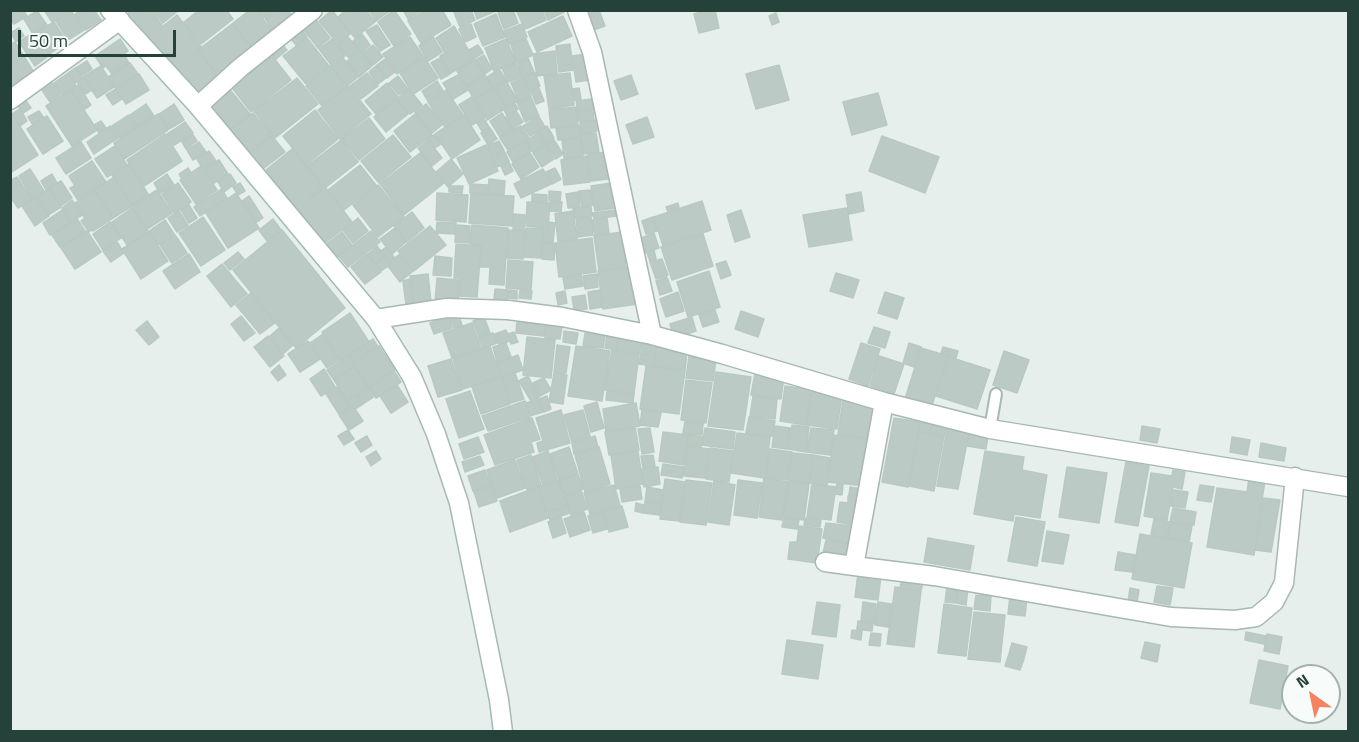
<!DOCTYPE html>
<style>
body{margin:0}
#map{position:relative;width:1359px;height:742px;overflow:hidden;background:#e6efeb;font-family:"Titillium Web",sans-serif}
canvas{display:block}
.frame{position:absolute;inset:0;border:12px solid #24423a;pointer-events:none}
.north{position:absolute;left:1281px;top:664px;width:60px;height:60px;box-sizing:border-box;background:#f7fbf9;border:2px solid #a3b1ad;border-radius:50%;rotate:327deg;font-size:16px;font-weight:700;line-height:24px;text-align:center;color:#24423a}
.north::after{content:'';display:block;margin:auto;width:21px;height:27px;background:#f4845f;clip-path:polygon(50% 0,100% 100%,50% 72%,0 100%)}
.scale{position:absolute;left:18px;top:30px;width:158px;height:27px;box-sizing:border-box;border:3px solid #24423a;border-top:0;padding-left:8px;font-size:18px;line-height:21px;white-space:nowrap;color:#24423a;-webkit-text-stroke:4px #f7fbf9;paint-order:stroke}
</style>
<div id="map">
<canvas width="1359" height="742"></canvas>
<div class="frame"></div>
<div class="north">N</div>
<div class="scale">50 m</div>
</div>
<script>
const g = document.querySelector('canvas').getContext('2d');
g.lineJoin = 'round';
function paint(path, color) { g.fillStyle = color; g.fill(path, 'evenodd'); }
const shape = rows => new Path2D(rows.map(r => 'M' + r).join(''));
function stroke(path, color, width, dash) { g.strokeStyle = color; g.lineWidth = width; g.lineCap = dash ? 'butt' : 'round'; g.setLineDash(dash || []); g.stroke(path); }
const building = shape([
 [14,10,23,10,27,16,14,24,10,19,10,13,14,10],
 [44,10,70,10,70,11,52,22,44,10],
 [81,10,94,10,101,20,86,30,75,14,81,10],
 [132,10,151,10,162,25,143,40,124,17,132,10],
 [153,10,179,10,163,23,153,10],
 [199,10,226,10,233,19,201,44,184,22,199,10],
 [250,10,256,10,276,36,255,52,233,23,250,10],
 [258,10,274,10,263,18,258,10],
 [276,10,288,10,296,22,276,35,265,18,276,10],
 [332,10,350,34,338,44,319,21,332,10],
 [346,10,366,10,375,22,355,38,338,17,346,10],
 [369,10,391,10,376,21,369,10],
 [394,10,411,34,394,46,378,22,394,10],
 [403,10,422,10,408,19,403,10],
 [426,10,442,10,451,25,421,43,408,21,426,10],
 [453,10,471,10,475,20,460,27,453,10],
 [474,10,498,10,477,19,474,10],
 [504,10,513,10,518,23,504,29,498,13,504,10],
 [516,10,542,10,546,20,525,29,516,10],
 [544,10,563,10,564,12,548,20,544,10],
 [580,10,599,10,605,26,588,32,580,10],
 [707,10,715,10,719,28,699,33,694,14,707,10],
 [37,11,47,25,33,34,24,19,37,11],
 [71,11,84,30,68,40,56,21,71,11],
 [776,13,779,22,772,25,769,16,776,13],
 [496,14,505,37,483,46,474,24,496,14],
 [177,15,201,47,168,72,144,41,177,15],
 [563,16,572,36,537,52,528,32,563,16],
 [316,20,330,38,318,48,304,30,316,20],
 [54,22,67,42,48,55,34,34,54,22],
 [232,24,254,52,220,78,198,50,232,24],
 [471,24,476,37,465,42,459,29,471,24],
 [522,24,527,37,509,44,504,31,522,24],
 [377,25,390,45,380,51,366,31,377,25],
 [454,26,474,59,451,73,440,56,445,53,436,38,454,26],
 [19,28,24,36,16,42,11,33,19,28],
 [302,30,307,37,296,45,291,39,302,30],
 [32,33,47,57,35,66,19,42,32,33],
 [362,34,370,45,362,52,353,41,362,34],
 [348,37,359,50,349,58,338,45,348,37],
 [410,37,423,56,397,74,383,54,410,37],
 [433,37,442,52,428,61,419,46,433,37],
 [307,38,329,66,306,84,283,56,307,38],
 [120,39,128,51,124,54,129,63,112,74,106,66,103,68,95,56,120,39],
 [332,39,345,56,332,66,319,49,332,39],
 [506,39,516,62,494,71,485,48,506,39],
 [526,39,533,55,517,62,511,45,526,39],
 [279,41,287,50,276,59,269,49,279,41],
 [15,42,35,74,21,83,10,66,10,45,15,42],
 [570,44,573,70,559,72,556,46,570,44],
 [373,45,383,57,373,65,363,53,373,45],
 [478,45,483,53,474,59,469,50,478,45],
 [198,51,220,80,195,100,172,71,198,51],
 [360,51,372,66,359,77,347,61,360,51],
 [555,51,557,73,537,76,533,54,555,51],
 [269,52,291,80,251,112,229,84,269,52],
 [587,54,590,80,576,82,572,56,587,54],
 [484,55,492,69,485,74,476,60,484,55],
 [424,57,438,78,413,94,400,73,424,57],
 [343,58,358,77,347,86,332,67,343,58],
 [440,58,450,74,441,79,431,63,440,58],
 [528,58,534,72,523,77,518,63,528,58],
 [385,59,395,72,387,78,377,65,385,59],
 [475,60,484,75,466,86,457,71,475,60],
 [87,61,92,69,81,76,76,68,87,61],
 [130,63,138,74,116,89,108,77,130,63],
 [516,63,522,77,508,82,502,68,516,63],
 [779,65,789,100,756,109,746,74,779,65],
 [101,66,114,87,97,98,83,77,101,66],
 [330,66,347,86,322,106,306,86,330,66],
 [376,66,386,78,378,84,369,72,376,66],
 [75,68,82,78,75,83,68,73,75,68],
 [10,69,22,87,10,94,10,69],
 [499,69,506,80,493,87,487,77,499,69],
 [68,73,76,86,62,95,54,83,68,73],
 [367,73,378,86,361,99,350,86,367,73],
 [535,73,540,86,530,91,524,77,535,73],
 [570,73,574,105,549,109,544,76,570,73],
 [139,74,149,90,126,104,116,89,139,74],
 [458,75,468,90,453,99,443,83,458,75],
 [485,75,493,88,474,99,467,87,485,75],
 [631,75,638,94,621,100,614,81,631,75],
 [398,76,408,89,399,95,389,83,398,76],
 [84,78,92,90,85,94,77,82,84,78],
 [297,78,318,104,275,138,254,111,297,78],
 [524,78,531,96,519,101,511,83,524,78],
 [437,81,443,91,428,101,422,91,437,81],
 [506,81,518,101,507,107,495,88,506,81],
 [52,83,60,95,50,102,42,90,52,83],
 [387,83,398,97,376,114,365,101,387,83],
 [78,85,91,105,84,110,71,90,78,85],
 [226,85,250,114,228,131,205,102,226,85],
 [348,86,371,114,340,139,318,110,348,86],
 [494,88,506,108,487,120,475,99,494,88],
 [539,88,544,101,536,104,531,91,539,88],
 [579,88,581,99,574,100,572,89,579,88],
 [116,89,122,99,113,105,106,95,116,89],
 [409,89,422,105,410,114,397,99,409,89],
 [71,90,97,130,72,146,46,106,71,90],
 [446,90,463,115,445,127,428,102,446,90],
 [878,93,887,125,852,135,843,102,878,93],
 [472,97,485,117,472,125,459,105,472,97],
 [531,97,539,116,525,122,517,102,531,97],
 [396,99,408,114,386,132,374,117,396,99],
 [592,99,593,109,578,111,576,101,592,99],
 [26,101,31,108,23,113,18,106,26,101],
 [146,104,154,116,138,126,130,115,146,104],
 [174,104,184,120,169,129,159,114,174,104],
 [426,104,443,124,432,133,415,112,426,104],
 [515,104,518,109,507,116,504,110,515,104],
 [576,107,578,125,551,128,549,110,576,107],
 [20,109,27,121,20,126,12,114,20,109],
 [315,110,338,139,306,165,283,136,315,110],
 [593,110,594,120,579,121,578,112,593,110],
 [39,111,44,118,33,125,28,117,39,111],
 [516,111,523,122,513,129,506,117,516,111],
 [253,113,271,135,246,155,228,132,253,113],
 [502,113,512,130,500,137,490,121,502,113],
 [12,114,38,155,10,173,10,115,12,114],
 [158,114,168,130,124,159,114,143,158,114],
 [415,114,432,135,410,152,394,131,415,114],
 [129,115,137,127,120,138,112,126,129,115],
 [464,115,480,140,452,159,435,134,464,115],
 [47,116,63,141,43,154,27,129,47,116],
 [539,117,545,127,530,136,523,126,539,117],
 [647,117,654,137,633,144,626,125,647,117],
 [369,118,385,139,359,160,342,139,369,118],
 [484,119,489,127,482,131,477,123,484,119],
 [595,120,597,131,581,134,580,122,595,120],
 [101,121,106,128,99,133,94,125,101,121],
 [185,122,193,133,174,145,167,134,185,122],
 [110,126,118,138,94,154,87,142,110,126],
 [521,126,529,138,508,150,500,138,521,126],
 [547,126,554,138,546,143,539,132,547,126],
 [579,126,581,137,558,140,556,129,579,126],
 [490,128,497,139,488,145,481,133,490,128],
 [538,133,545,144,533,152,526,141,538,133],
 [596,133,599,152,583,154,581,135,596,133],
 [165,134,182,161,144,186,127,160,165,134],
 [193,135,197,141,186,149,182,142,193,135],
 [393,135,411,157,379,183,361,161,393,135],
 [434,135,441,144,435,148,428,139,434,135],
 [272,136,285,152,259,172,246,156,272,136],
 [882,136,939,157,925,193,869,171,882,136],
 [580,137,583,156,564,158,562,140,580,137],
 [341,140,358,162,325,188,307,166,341,140],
 [428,140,442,158,432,166,418,148,428,140],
 [554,140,563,154,556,159,547,144,554,140],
 [499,141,504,150,492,156,488,146,499,141],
 [81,142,91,158,66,174,56,158,81,142],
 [199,142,206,152,193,160,187,150,199,142],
 [525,142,531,151,513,162,507,152,525,142],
 [486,145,498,171,469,184,457,158,486,145],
 [546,145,554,159,542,167,533,153,546,145],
 [115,146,127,165,107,177,95,159,115,146],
 [292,149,323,187,296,208,266,170,292,149],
 [209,151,216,161,203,169,197,159,209,151],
 [504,151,509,161,497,167,492,157,504,151],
 [605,152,608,179,591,181,588,155,605,152],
 [420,153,444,183,404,215,380,184,420,153],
 [530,153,539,167,521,179,512,164,530,153],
 [587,156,590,182,564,185,561,160,587,156],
 [451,159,463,174,448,187,436,172,451,159],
 [219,160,228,174,214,183,205,169,219,160],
 [92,161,106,182,78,200,70,188,75,186,69,176,92,161],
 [509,162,513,171,505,175,501,166,509,162],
 [129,164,148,194,132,205,112,175,129,164],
 [360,165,376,185,344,210,328,190,360,165],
 [201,166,217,190,196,204,180,180,201,166],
 [188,168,191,173,182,179,179,174,188,168],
 [555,168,561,179,552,184,546,172,555,168],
 [30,169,44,191,33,198,19,176,30,169],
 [543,169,551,184,521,198,514,184,543,169],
 [52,174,57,183,46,190,41,181,52,174],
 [167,174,174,185,160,193,154,183,167,174],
 [230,174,236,183,224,192,218,182,230,174],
 [17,177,32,199,18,208,10,196,10,181,17,177],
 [114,177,132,206,113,218,95,190,114,177],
 [489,179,505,181,504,195,488,194,489,179],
 [61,181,72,198,61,206,50,188,61,181],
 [178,183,191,202,174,213,162,194,178,183],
 [240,183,245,191,238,195,233,187,240,183],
 [612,183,615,208,595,211,591,186,612,183],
 [470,184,488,185,487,194,470,193,470,184],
 [378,185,404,217,378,237,353,205,378,185],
 [449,186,463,186,462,193,449,192,449,186],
 [325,187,352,222,324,244,296,210,325,187],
 [49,189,61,207,48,215,37,197,49,189],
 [222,189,227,198,200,216,194,207,222,189],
 [94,190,113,218,93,231,75,203,94,190],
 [157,190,172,213,147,229,132,206,157,190],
 [591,190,593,205,582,207,579,191,591,190],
 [549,191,561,192,560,202,549,201,549,191],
 [578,192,580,207,568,208,566,194,578,192],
 [861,192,864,211,849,214,846,195,861,192],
 [236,193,259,228,228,248,206,213,236,193],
 [437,193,468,195,466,222,436,220,437,193],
 [471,194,514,196,512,226,469,223,471,194],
 [532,194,547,195,547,203,532,202,532,194],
 [249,196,263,218,257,222,242,201,249,196],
 [36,197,49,216,35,226,22,206,36,197],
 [72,200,82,215,71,222,62,208,72,200],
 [551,201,562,202,561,212,550,211,551,201],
 [702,201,711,230,663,246,654,217,702,201],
 [527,202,550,203,548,228,526,226,527,202],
 [678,203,679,208,668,212,666,207,678,203],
 [189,205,197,218,189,223,181,210,189,205],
 [591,206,592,216,575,218,573,209,591,206],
 [132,208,148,231,127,245,112,222,132,208],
 [847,208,852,240,809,247,803,215,847,208],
 [62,210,70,222,50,235,43,223,62,210],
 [616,210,616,216,594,219,593,213,616,210],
 [741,210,750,237,735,242,727,215,741,210],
 [179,211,188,225,177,232,168,218,179,211],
 [573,211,577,239,558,241,555,214,573,211],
 [412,212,424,228,407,242,394,226,412,212],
 [514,214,525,215,524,230,513,229,514,214],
 [203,217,225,250,201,266,179,233,203,217],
 [591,217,593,235,578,237,576,218,591,217],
 [653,217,657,231,646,234,642,221,653,217],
 [85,218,92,230,89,232,81,221,85,218],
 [358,218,368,231,353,243,343,230,358,218],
 [607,218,609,233,595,235,592,220,607,218],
 [77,219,85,231,60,247,52,235,77,219],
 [273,219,281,230,267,241,259,230,273,219],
 [165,220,174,234,158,245,149,231,165,220],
 [110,222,121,238,103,250,93,234,110,222],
 [437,222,456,223,455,234,436,233,437,222],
 [549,222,555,223,553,243,543,242,544,228,549,228,549,222],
 [456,225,470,226,469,243,455,242,456,225],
 [472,225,508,228,504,285,489,284,490,267,480,267,482,245,470,245,472,225],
 [430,226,446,245,414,271,398,251,430,226],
 [395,228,406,242,392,254,380,239,395,228],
 [526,228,543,229,541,258,524,257,526,228],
 [282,230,345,308,296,348,233,270,282,230],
 [509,230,525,231,523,259,507,258,509,230],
 [87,231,101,252,75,269,61,248,87,231],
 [371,231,380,242,348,267,339,256,371,231],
 [149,232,168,261,141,279,122,249,149,232],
 [342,232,352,245,337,257,327,244,342,232],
 [622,232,626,267,599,271,594,236,622,232],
 [654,233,659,248,644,253,639,239,654,233],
 [703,234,713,266,672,280,661,247,703,234],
 [175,235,187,253,172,263,160,245,175,235],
 [592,238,596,272,559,277,555,243,592,238],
 [117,242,124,253,111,262,103,251,117,242],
 [543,243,555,244,554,260,542,259,543,243],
 [456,244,481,246,477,297,459,296,460,278,454,278,456,244],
 [377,246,385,256,375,264,368,254,377,246],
 [386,247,394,257,389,261,381,251,386,247],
 [654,250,656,259,650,261,647,253,654,250],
 [238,252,244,259,230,270,224,263,238,252],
 [189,254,200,272,175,289,163,271,189,254],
 [367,254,381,272,365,284,351,267,367,254],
 [400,254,413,271,400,282,388,266,391,264,389,262,400,254],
 [435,256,452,258,451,276,433,275,435,256],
 [385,257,391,264,381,271,376,264,385,257],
 [662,259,668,275,656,279,650,262,662,259],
 [508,260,533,262,531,290,506,288,508,260],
 [726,261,731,275,721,279,716,264,726,261],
 [222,264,247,294,231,307,207,276,222,264],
 [632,267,637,304,603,309,598,271,632,267],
 [709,271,720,307,688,317,677,282,709,271],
 [836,273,859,280,853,298,830,291,836,273],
 [428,274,431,302,414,304,410,276,428,274],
 [597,274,598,287,585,289,583,276,597,274],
 [581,275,583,286,565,289,563,278,581,275],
 [667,277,672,291,660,295,656,281,667,277],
 [437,278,459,280,458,303,435,302,437,278],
 [410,279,413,304,406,305,403,281,410,279],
 [495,289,508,290,507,300,494,299,495,289],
 [509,290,517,291,517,299,508,298,509,290],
 [520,290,532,291,531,299,519,298,520,290],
 [600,290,602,307,590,309,588,292,600,290],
 [565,291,567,303,558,305,556,293,565,291],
 [678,292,684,311,666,317,660,299,678,292],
 [885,292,904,298,897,319,878,313,885,292],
 [251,293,275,323,260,334,236,305,251,293],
 [585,295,587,309,574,310,572,297,585,295],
 [715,310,719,322,703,327,699,315,715,310],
 [741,311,764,319,758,337,735,329,741,311],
 [350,313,369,342,340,360,322,332,350,313],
 [241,316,255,333,244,341,231,324,241,316],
 [459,316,462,325,454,328,451,319,459,316],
 [449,317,452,328,434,334,430,323,449,317],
 [484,317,490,333,479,337,473,321,484,317],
 [692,317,696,331,674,338,670,324,692,317],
 [147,321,159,337,149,345,136,330,147,321],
 [517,321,546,324,544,336,516,333,517,321],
 [472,323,481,348,452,358,443,333,472,323],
 [547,325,562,326,560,339,545,338,547,325],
 [874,327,890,332,885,348,868,343,874,327],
 [279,328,293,345,283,354,269,337,279,328],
 [506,330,510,341,499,344,495,334,506,330],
 [564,331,578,333,576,344,563,342,564,331],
 [514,332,518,342,511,344,508,334,514,332],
 [493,333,497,343,483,348,479,338,493,333],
 [585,333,605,336,603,348,583,346,585,333],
 [323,334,339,360,327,368,310,343,323,334],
 [607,335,618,337,616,350,605,348,607,335],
 [268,336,284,356,270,367,254,347,268,336],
 [527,337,555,340,551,378,523,375,527,337],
 [619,338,642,341,640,354,617,350,619,338],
 [373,339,378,347,369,353,364,345,373,339],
 [308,341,320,359,300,372,288,354,308,341],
 [506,343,511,357,497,362,493,347,506,343],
 [643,343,656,344,655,355,642,353,643,343],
 [861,343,880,349,868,386,849,379,861,343],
 [909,343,921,347,914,367,903,363,909,343],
 [364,345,369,352,354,362,349,355,364,345],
 [557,345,570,347,566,373,554,372,557,345],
 [379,346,395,370,368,387,353,363,379,346],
 [490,346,500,376,463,389,453,359,490,346],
 [576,346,610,351,602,401,568,396,576,346],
 [657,347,687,351,685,370,654,366,657,347],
 [943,347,958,351,956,358,941,353,943,347],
 [921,348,948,356,931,408,905,399,921,348],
 [612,350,639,354,634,394,605,390,612,350],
 [1004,351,1029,360,1017,393,993,385,1004,351],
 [641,354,655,355,653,366,639,364,641,354],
 [349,355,354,366,334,380,327,370,349,355],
 [518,355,523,370,502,377,497,363,518,355],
 [689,356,716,360,713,381,686,378,689,356],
 [879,356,904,364,894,394,870,386,879,356],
 [949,357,990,370,977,409,936,396,949,357],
 [451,359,462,390,438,397,428,366,451,359],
 [279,365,286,375,278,381,271,372,279,365],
 [646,366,685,371,679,414,640,409,646,366],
 [354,367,368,388,347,401,334,380,354,367],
 [324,369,335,387,321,396,310,379,324,369],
 [394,371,401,382,376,398,370,387,394,371],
 [716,372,751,377,743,430,708,426,716,372],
 [515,373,524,399,511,403,502,377,515,373],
 [554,373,567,375,563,404,549,402,554,373],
 [755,373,784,376,781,399,751,395,755,373],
 [528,376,539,397,531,401,519,381,528,376],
 [501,377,510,404,481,414,472,387,501,377],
 [544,378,551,390,540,396,533,383,544,378],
 [686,380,712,383,706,423,681,420,686,380],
 [397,385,408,402,391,413,380,396,397,385],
 [785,386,811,390,806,425,780,421,785,386],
 [337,387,350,407,339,414,326,394,337,387],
 [369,387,375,396,363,404,357,395,369,387],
 [812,390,842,394,837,429,807,425,812,390],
 [470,391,484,429,459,438,446,399,470,391],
 [607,391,634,394,633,403,606,400,607,391],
 [357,395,363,404,355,409,353,405,351,407,347,401,357,395],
 [547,396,551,409,544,412,539,399,547,396],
 [753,396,777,399,775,419,750,416,753,396],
 [538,399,543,412,530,416,526,403,538,399],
 [843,400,877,405,873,439,838,434,843,400],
 [525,401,530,417,488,431,482,416,525,401],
 [597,402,604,428,591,432,584,406,597,402],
 [636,403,640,426,606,432,603,409,636,403],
 [353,406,363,421,349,430,339,415,353,406],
 [561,410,570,443,539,452,537,443,543,441,536,418,561,410],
 [583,410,590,436,572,442,564,415,583,410],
 [642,410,661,413,658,427,640,425,642,410],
 [749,417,775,421,772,436,746,433,749,417],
 [532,418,540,439,531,442,534,452,495,465,484,435,532,418],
 [894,418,920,422,908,487,882,482,894,418],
 [685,422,703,424,702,435,683,433,685,422],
 [920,422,931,424,929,433,919,431,920,422],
 [931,424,946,427,944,436,930,433,931,424],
 [792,425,809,427,806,452,788,449,792,425],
 [775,426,790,428,787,449,772,447,775,426],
 [1142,426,1160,429,1157,443,1140,440,1142,426],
 [635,427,639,450,609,455,605,432,635,427],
 [650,428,654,452,642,454,638,429,650,428],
 [705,428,735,432,733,449,702,445,705,428],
 [811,428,834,430,830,455,807,452,811,428],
 [947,429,969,432,958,489,937,486,947,429],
 [348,430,354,439,344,445,338,436,348,430],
 [663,432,688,435,684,465,659,461,663,432],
 [919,432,944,436,934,491,909,486,919,432],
 [737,433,770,437,765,478,731,473,737,433],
 [970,433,988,436,986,449,967,446,970,433],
 [689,435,703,437,701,447,687,445,689,435],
 [834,435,872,440,866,486,828,482,834,435],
 [367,436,372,445,361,452,355,443,367,436],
 [595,436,598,447,574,454,572,443,595,436],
 [478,437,484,452,464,459,459,444,478,437],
 [1232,437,1250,440,1247,455,1230,452,1232,437],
 [1261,443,1286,448,1284,461,1259,457,1261,443],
 [688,446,709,449,705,478,684,476,688,446],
 [569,447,578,474,559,480,550,454,569,447],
 [599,447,610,484,585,492,575,455,599,447],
 [710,448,733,451,729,482,706,479,710,448],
 [770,449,792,452,787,480,766,477,770,449],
 [376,451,381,459,371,466,366,457,376,451],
 [548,451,557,480,543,485,533,457,548,451],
 [638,451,643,484,616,489,611,455,638,451],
 [985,451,1024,457,1022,470,1047,475,1040,518,1014,514,1013,521,974,514,985,451],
 [792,453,813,455,809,483,788,480,792,453],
 [531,455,541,485,527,490,517,460,531,455],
 [653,455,655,466,643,468,641,456,653,455],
 [813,455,830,458,827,485,810,483,813,455],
 [480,456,484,465,465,472,462,462,480,456],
 [515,460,525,488,497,498,487,470,515,460],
 [1126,462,1149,466,1138,526,1115,522,1126,462],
 [663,464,684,467,682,478,661,475,663,464],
 [658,467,660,484,644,487,642,469,658,467],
 [1067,467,1107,473,1099,523,1059,517,1067,467],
 [485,470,491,485,473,491,468,476,485,470],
 [1173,470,1185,472,1182,489,1173,487,1167,520,1144,516,1151,473,1172,476,1173,470],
 [578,474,583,489,565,495,559,481,578,474],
 [764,478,788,482,782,520,759,517,764,478],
 [1249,478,1265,480,1254,555,1207,547,1217,488,1247,492,1249,478],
 [665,479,685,482,679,521,660,519,665,479],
 [558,480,567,506,547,512,539,487,558,480],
 [686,480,712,483,706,525,680,522,686,480],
 [738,480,762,483,757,518,734,515,738,480],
 [714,481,735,485,729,525,708,522,714,481],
 [789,481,809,484,804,520,784,517,789,481],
 [812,484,836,487,831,520,807,517,812,484],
 [837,484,843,485,842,495,835,494,837,484],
 [614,485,620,505,590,514,584,493,614,485],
 [1200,485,1214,487,1211,502,1197,500,1200,485],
 [492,486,497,501,479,507,474,492,492,486],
 [640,486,642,499,622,502,620,489,640,486],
 [538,487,548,518,510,532,500,501,538,487],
 [647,487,663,490,661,503,645,501,647,487],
 [850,487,862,489,861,497,849,495,850,487],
 [581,490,587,509,571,515,565,496,581,490],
 [1174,490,1188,492,1185,508,1171,506,1174,490],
 [848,496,863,498,859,526,837,522,840,502,848,503,848,496],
 [1263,498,1280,500,1271,552,1255,550,1263,498],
 [645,502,661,504,659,515,644,513,645,502],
 [636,503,644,505,643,513,635,511,636,503],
 [567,506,570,513,550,520,548,512,567,506],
 [622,506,628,527,609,532,603,511,622,506],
 [1173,508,1196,512,1194,525,1170,522,1173,508],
 [584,512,590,530,570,537,564,519,584,512],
 [602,512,607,529,593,533,588,516,602,512],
 [561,517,566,533,553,538,548,522,561,517],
 [1016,517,1045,522,1037,566,1008,561,1016,517],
 [784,518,799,520,797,529,782,527,784,518],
 [805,518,821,520,820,527,804,525,805,518],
 [1154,519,1170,522,1167,538,1151,535,1154,519],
 [826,523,851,526,849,543,823,538,826,523],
 [1171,523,1192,526,1189,542,1168,538,1171,523],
 [799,526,822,529,817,563,788,559,790,542,797,542,799,526],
 [1047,531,1069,535,1063,564,1042,561,1047,531],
 [1140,534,1192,543,1184,588,1132,579,1140,534],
 [928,538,974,546,970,570,924,562,928,538],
 [826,540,851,544,848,562,822,558,826,540],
 [1118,552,1135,555,1132,572,1115,570,1118,552],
 [858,573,881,576,878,600,855,597,858,573],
 [902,579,923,581,921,591,900,588,902,579],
 [1157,586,1173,588,1170,605,1154,602,1157,586],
 [895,587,921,591,914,647,887,644,895,587],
 [947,587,957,588,956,603,945,602,947,587],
 [958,588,968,589,966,605,956,603,958,588],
 [1130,588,1139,590,1137,603,1128,602,1130,588],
 [976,595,991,596,990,611,974,609,976,595],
 [1010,596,1027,598,1025,616,1008,614,1010,596],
 [817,602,840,605,836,637,812,634,817,602],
 [863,602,876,604,874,623,861,621,863,602],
 [878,602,892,604,888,627,875,625,878,602],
 [944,604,972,608,966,656,938,653,944,604],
 [974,612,1005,615,1000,662,968,659,974,612],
 [858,621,873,623,872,631,857,629,858,621],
 [852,630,862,631,861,640,851,638,852,630],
 [1246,632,1266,636,1264,644,1245,640,1246,632],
 [871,633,881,634,880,646,869,645,871,633],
 [1267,634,1282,637,1279,654,1264,651,1267,634],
 [787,640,823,645,818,679,782,674,787,640],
 [1145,642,1160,645,1157,662,1141,658,1145,642],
 [1012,643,1027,647,1024,658,1009,654,1012,643],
 [1009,654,1024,659,1020,670,1005,666,1009,654],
 [1259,660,1288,666,1280,709,1250,703,1259,660]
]);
const lane = shape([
 [990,429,996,394]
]);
const street = shape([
 [577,10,592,52,652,335],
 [10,100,120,20],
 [198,106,241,67,313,10],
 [376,319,447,308,508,310,562,317,652,335,722,354,884,402,990,429,1348,487],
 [884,402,854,566,934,576,1171,617,1235,620,1256,617,1274,602,1284,583,1295,477],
 [825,562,854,566]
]);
const secondary = shape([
 [110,10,198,106,376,319,412,377,436,434,459,503,499,700,503,732]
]);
paint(building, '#bbcac4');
stroke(building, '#b8c9c2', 1.5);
stroke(lane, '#a8b8b2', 14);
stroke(street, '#a8b8b2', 21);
stroke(secondary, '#a4bbb3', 21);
stroke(lane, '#fff', 10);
stroke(street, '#fff', 18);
stroke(secondary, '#fff', 18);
</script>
